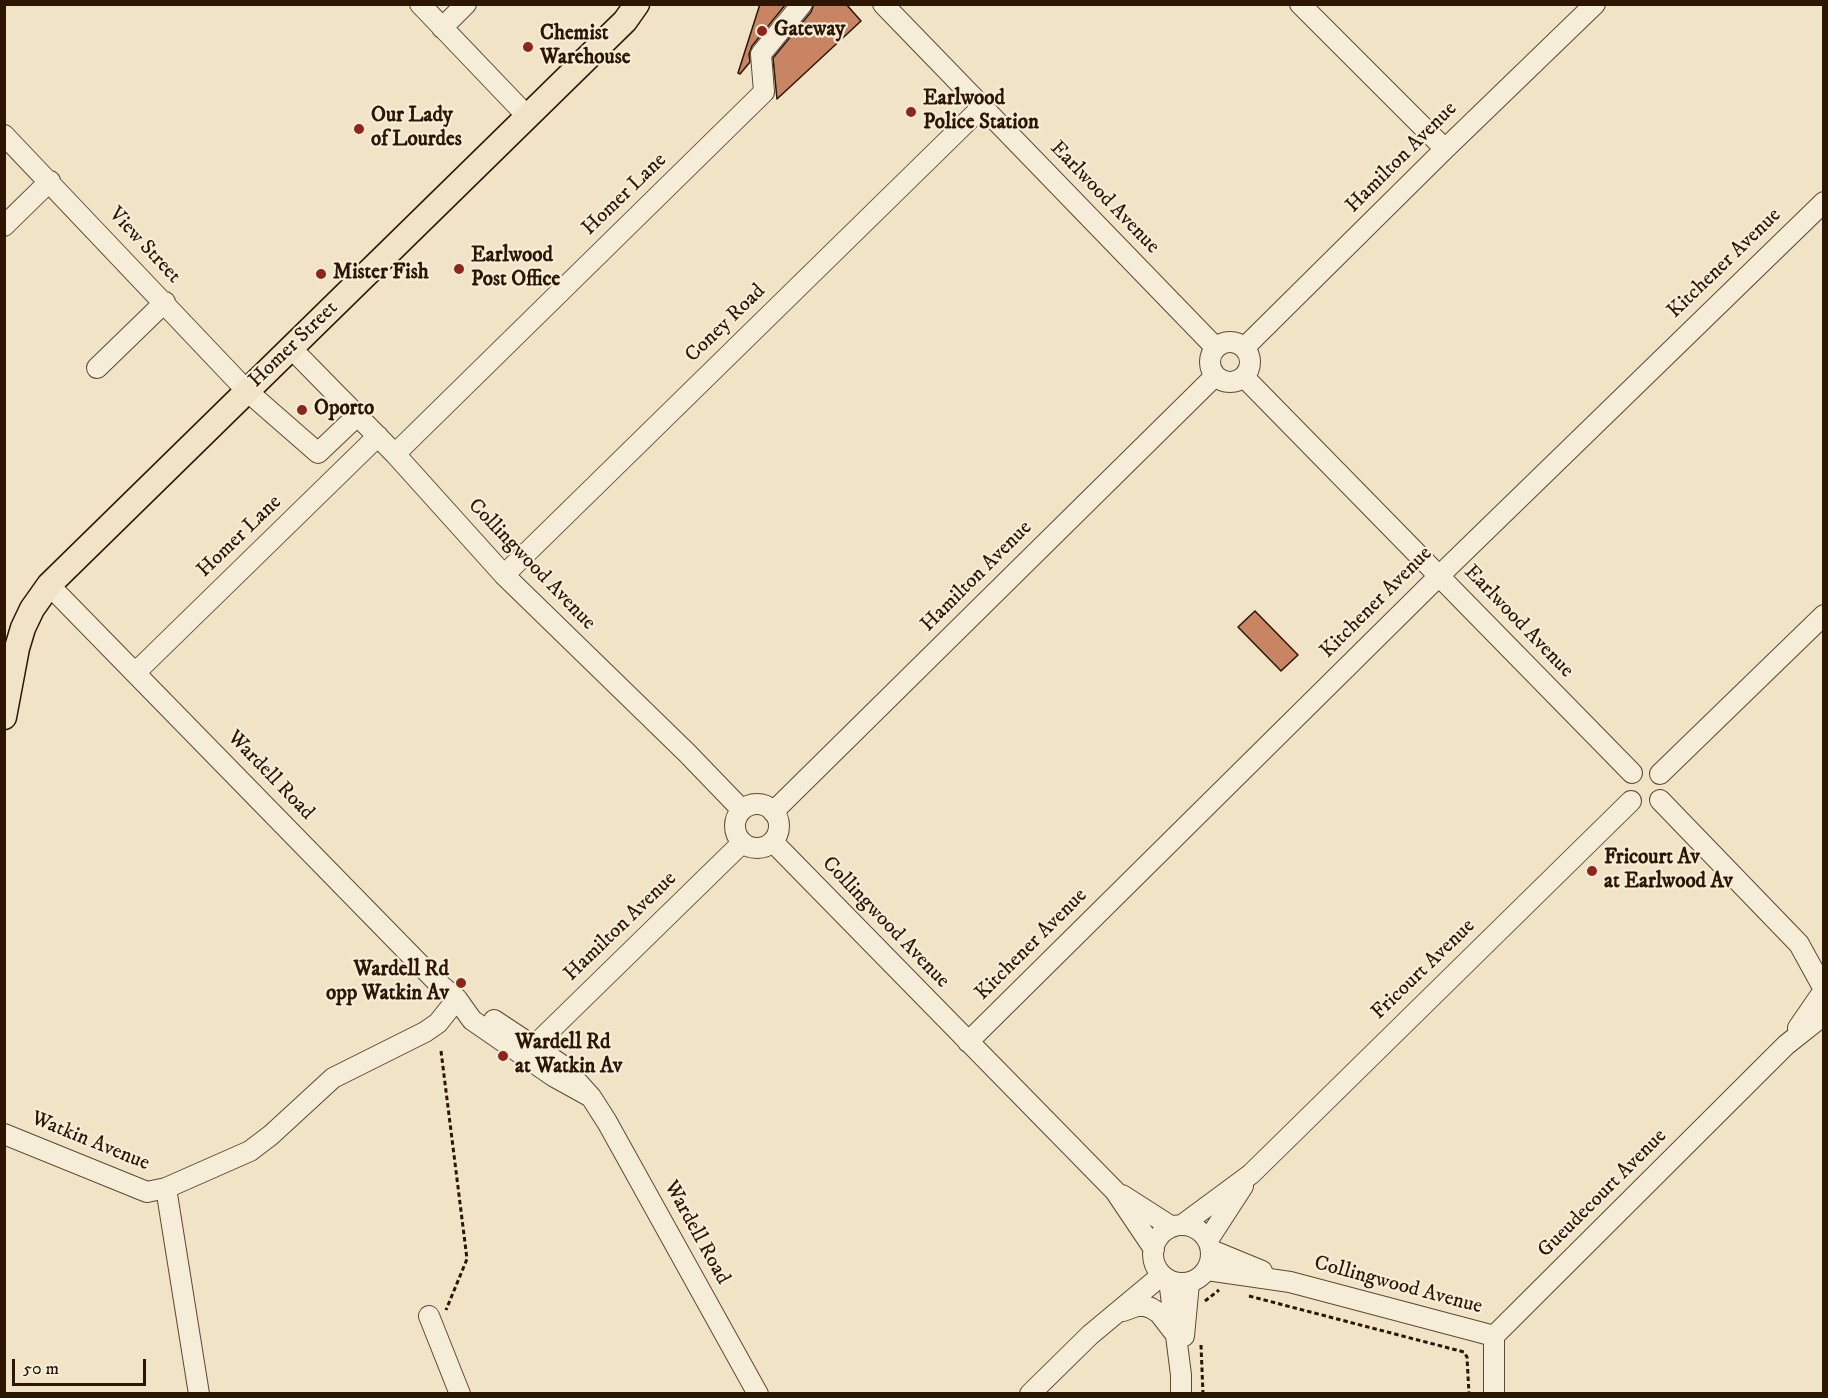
<!DOCTYPE html>
<style>
body{margin:0}
#map{position:relative;width:1828px;height:1398px;overflow:hidden;background:#f1e3c5;font-family:"IM FELL DW Pica",serif}
canvas{display:block}
.frame{position:absolute;inset:0;border:6px solid #2c1602;pointer-events:none}
.scale{position:absolute;left:12px;top:1359px;width:134px;height:27px;box-sizing:border-box;border:3px solid #2c1602;border-top:0;padding-left:8px;font-size:18px;line-height:21px;white-space:nowrap;color:#2c1602;-webkit-text-stroke:4px #f6edd9;paint-order:stroke}
</style>
<div id="map">
<canvas width="1828" height="1398"></canvas>
<div class="frame"></div>
<div class="scale">50 m</div>
</div>
<script>
const g = document.querySelector('canvas').getContext('2d');
g.lineJoin = 'round';
function paint(path, color) { g.fillStyle = color; g.fill(path, 'evenodd'); }
const shape = rows => new Path2D(rows.map(r => 'M' + r).join(''));
function stroke(path, color, width, dash) { g.strokeStyle = color; g.lineWidth = width; g.lineCap = dash ? 'butt' : 'round'; g.setLineDash(dash || []); g.stroke(path); }
function drawText(font, color, halo, rows, align = 'center') {
  g.font = font + ' "IM FELL DW Pica",serif'; g.lineWidth = 4.5; g.setLineDash([]); g.textBaseline = 'middle'; g.strokeStyle = halo; g.fillStyle = color; for (const [text, x, y, turn = 0] of rows) {
    g.save(); g.translate(x, y); g.rotate((+turn || 0) * Math.PI / 180); g.textAlign = isNaN(turn) ? turn : align; if (halo) g.strokeText(text, 0, 0); g.fillText(text, 0, 0); g.restore();
  }
}
const building = shape([
 [760,4,786,4,752,46,749,54,750,62,740,74,738,73,760,4],
 [814,4,846,4,861,21,777,99,773,58,811,12,814,4],
 [1255,611,1298,655,1281,671,1238,627,1255,611]
]);
const path = shape([
 [441,1051,467,1259,446,1310],
 [1249,1296,1464,1352,1467,1357,1469,1394],
 [1205,1301,1219,1290],
 [1201,1345,1203,1394]
]);
const minor = shape([
 [420,4,527,116],
 [883,4,1216,348],
 [1300,4,1445,149],
 [442,28,466,4],
 [4,135,247,391,318,453,358,415],
 [4,226,50,181],
 '1210 362a20 20 0 1 1 40 0a20 20 0 1 1-40 0Z',
 [1245,347,1445,149,1595,4],
 [291,348,395,454,504,575,687,753,742,810],
 [97,368,165,302],
 [1244,377,1632,773],
 [395,454,764,92,761,54,802,4],
 [504,575,982,107],
 [49,585,438,983,457,999,472,1020,553,1076,591,1097],
 [135,673,378,436],
 [1660,774,1824,615],
 [1660,800,1799,944,1821,984],
 '735 826a22 22 0 1 1 44 0a22 22 0 1 1-44 0Z',
 [773,812,1215,376],
 [773,842,1115,1191,1154,1249],
 [494,1020,562,1065,591,1097,607,1122,758,1394],
 [1798,1028,1820,996],
 [968,1042,1439,576,1824,202],
 [534,1046,742,843],
 [4,1134,147,1192,166,1188,250,1151,271,1135,333,1078,425,1032,438,1023,457,999],
 [166,1188,199,1394],
 [1122,1195,1172,1227],
 [1182,1225,1251,1174,1631,801],
 '1153 1254a29 29 0 1 1 58 0a29 29 0 1 1-58 0Z',
 [1208,1240,1243,1186],
 [1211,1250,1262,1271],
 [1207,1270,1290,1282,1494,1336],
 [1169,1280,1181,1375,1181,1394],
 [1123,1311,1137,1306,1145,1306,1151,1308,1159,1313,1176,1335],
 [429,1316,460,1394],
 [1184,1336,1189,1283],
 [1030,1394,1090,1335,1162,1275],
 [1494,1394,1494,1336,1786,1045,1824,1015]
]);
const major = shape([
 [4,717,17,648,23,628,32,609,49,585,625,21,637,4]
]);
const markers = [
 [762,31,6,"#8f2418"],
 [528,47,6,"#8f2418"],
 [911,112,6,"#8f2418"],
 [359,129,6,"#8f2418"],
 [459,269,6,"#8f2418"],
 [321,274,6,"#8f2418"],
 [302,410,6,"#8f2418"],
 [1592,871,6,"#8f2418"],
 [461,983,6,"#8f2418"],
 [503,1056,6,"#8f2418"]
];
const poiNames = [
 ["Gateway",774,31],
 ["Chemist",540,35],
 ["Warehouse",540,59],
 ["Earlwood",923,100],
 ["Police Station",923,124],
 ["Our Lady",371,117],
 ["of Lourdes",371,141],
 ["Earlwood",471,257],
 ["Post Office",471,281],
 ["Mister Fish",333,274],
 ["Oporto",314,410],
 ["Fricourt Av",1604,859],
 ["at Earlwood Av",1604,883],
 ["Wardell Rd",449,971,"right"],
 ["opp Watkin Av",449,995,"right"],
 ["Wardell Rd",515,1044],
 ["at Watkin Av",515,1068]
];
const streetNames = [
 ["Hamilton Avenue",1402,158,-45],
 ["Homer Lane",625,195,-44],
 ["Earlwood Avenue",1104,198,46],
 ["View Street",144,246,47],
 ["Kitchener Avenue",1725,264,-44],
 ["Coney Road",726,324,-44],
 ["Homer Street",294,345,-44],
 ["Homer Lane",240,537,-44],
 ["Collingwood Avenue",531,565,46],
 ["Hamilton Avenue",977,577,-45],
 ["Kitchener Avenue",1377,603,-45],
 ["Earlwood Avenue",1518,622,46],
 ["Wardell Road",270,776,46],
 ["Collingwood Avenue",885,923,46],
 ["Hamilton Avenue",621,927,-44],
 ["Kitchener Avenue",1032,945,-45],
 ["Fricourt Avenue",1424,970,-44],
 ["Watkin Avenue",90,1142,22],
 ["Gueudecourt Avenue",1603,1194,-45],
 ["Wardell Road",696,1233,61],
 ["Collingwood Avenue",1398,1286,15]
];
paint(building, '#c98463');
stroke(building, '#2c1602', 1.5);
stroke(minor, '#5d4933', 22);
stroke(major, '#2c1602', 27);
stroke(path, '#2c1602', 3, [4.5, 3]);
stroke(minor, '#f6edd9', 20);
stroke(major, '#f1e3c5', 24);
for (const [x, y, r, color] of markers) { const dot = new Path2D(); dot.arc(x, y, r, 0, 2 * Math.PI); g.fillStyle = color; g.fill(dot); stroke(dot, '#f6edd9', 2); }
drawText('bold 21px', '#2c1602', '#f6edd9', poiNames, 'left');
drawText('21px', '#2c1602', '#f6edd9', streetNames);
</script>
